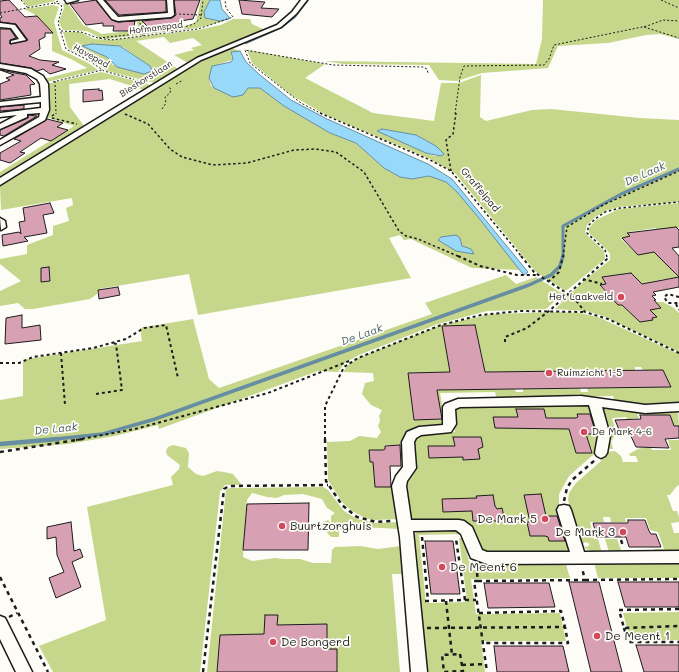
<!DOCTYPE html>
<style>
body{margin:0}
canvas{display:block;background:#fdfcf7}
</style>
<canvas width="679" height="672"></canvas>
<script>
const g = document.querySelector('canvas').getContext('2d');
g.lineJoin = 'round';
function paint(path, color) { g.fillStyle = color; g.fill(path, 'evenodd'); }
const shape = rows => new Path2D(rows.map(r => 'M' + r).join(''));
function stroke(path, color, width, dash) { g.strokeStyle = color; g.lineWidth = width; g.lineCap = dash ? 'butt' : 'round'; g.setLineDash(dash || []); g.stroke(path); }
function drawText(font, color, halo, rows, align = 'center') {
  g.font = font + ' Mali,sans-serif'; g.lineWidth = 3.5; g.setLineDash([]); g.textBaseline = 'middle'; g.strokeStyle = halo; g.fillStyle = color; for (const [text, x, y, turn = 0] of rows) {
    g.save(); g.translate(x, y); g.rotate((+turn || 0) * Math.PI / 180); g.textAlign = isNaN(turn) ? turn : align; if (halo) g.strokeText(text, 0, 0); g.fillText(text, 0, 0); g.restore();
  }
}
const green = shape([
 [22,0,54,0,55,1,28,7],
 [201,0,210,0,204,12,208,19,225,21,197,28,107,39,98,37,87,31,63,30,59,22,64,8,63,4,67,2,83,25,102,34,139,30,136,19,143,19,143,23,146,30,186,26,196,22],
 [543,0,679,0,679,39,660,34,646,35,608,43,558,46,548,68,482,73,457,81,439,80,429,65,343,64,325,61,536,64,542,39],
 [53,5,59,7,54,22,62,50,88,63,98,70,47,82,44,79,87,68,71,59,52,51,52,34,34,14,24,9],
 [233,19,250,19,252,24,265,30,211,51,188,63,174,55,194,50,191,48,202,45,193,38,170,43,164,37,136,41,178,69,155,83,107,71,87,58,72,51,68,48,63,32,80,32,94,39,112,40,198,30,221,25],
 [92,44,123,47,150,66,113,65,107,57,83,47],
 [232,48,240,51,231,52,232,60,212,66,209,78,211,86,245,90,251,87,260,88,284,106,330,133,356,143,384,168,400,177,412,179,429,176,446,182,457,192,478,217,520,270,472,268,411,239,404,240,400,235,389,238,411,278,198,315,189,274,99,289,97,294,90,299,33,309,25,309,18,303,0,306,0,291,21,281,0,264,0,259,27,254,27,245,53,235,53,226,69,221,66,208,73,205,72,198,1,210,0,186,198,63],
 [247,50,325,64,305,78,373,113,434,121,441,83,459,83,481,75,480,117,486,121,532,110,551,109,640,118,679,120,679,202,619,207,608,210,595,217,587,225,585,233,604,251,605,259,567,290,564,290,536,272,455,173,430,159,326,115,291,95,252,63],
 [382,129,416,135,436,146,444,154,435,156,426,153,377,131],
 [101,72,151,85,144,90,110,79,69,84,70,107,84,126,0,177,0,172,74,126,46,117,47,84],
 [679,203,679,228,658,230,655,228,628,232,630,236,621,239,638,255,654,251,679,278,669,283,665,279,641,284,631,273,602,277,606,284,600,286,618,305,622,305,640,322,653,320,652,318,656,317,650,310,661,308,655,302,663,302,674,308,679,313,679,352,603,316,586,311,555,309,586,279,610,260,610,254,607,250,589,233,589,228,596,220,619,209],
 [506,275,516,284,536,277,563,294,546,309,487,311,438,324,359,355,345,363,338,372,318,371,159,429,158,425,115,436,68,444,0,449,0,400,23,396,23,362,27,359,142,341,140,328,193,319,209,379,219,388,432,314,425,303],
 [557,312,580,313,598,317,679,354,679,404,642,405,615,402,613,396,497,399,495,392,440,393,445,421,443,425,418,429,404,445,385,445,385,449,383,450,369,450,370,462,374,462,375,487,393,487,398,519,374,520,365,518,352,511,342,502,328,480,327,442,350,441,359,436,377,438,381,432,378,426,380,421,379,416,382,410,371,405,362,394,365,383,374,381,373,373,343,372,348,365,358,358,441,325,492,314],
 [475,325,484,365,477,372,635,370,635,367,641,367,643,370,663,370,671,387,587,388,588,392,581,392,580,389,523,389,523,392,516,392,515,389,435,390,442,419,414,420,409,373,458,372,449,366,442,326],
 [586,404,590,407,600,435,597,450,594,454,569,476,559,494,559,512,569,548,568,551,565,552,485,553,480,549,472,531,415,520,410,516,405,487,413,471,411,443,418,435,455,432,452,415,454,409,463,406],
 [608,407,638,411,640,414,637,414,639,418,630,419,627,419,626,417,613,418,612,419,617,433,611,441,613,449,607,449,609,439,602,410],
 [678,410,679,426,674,426,670,415,647,415,646,412],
 [668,440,679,440,679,485,676,487,670,495,667,495,673,511,677,511,679,517,679,522,671,523,674,533,679,533,679,552,655,553,654,549,664,549,658,532,650,530,646,518,625,518,626,522,611,522,610,517,603,517,604,522,590,522,594,539,598,539,602,553,594,552,586,549,584,546,587,547,590,544,585,542,582,545,580,542,568,500,569,493,576,483,601,461,605,452,615,451,621,456,623,462,638,462,636,456,630,456,629,454,638,449,646,447,651,447,652,450,671,450],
 [173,445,186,448,189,453,188,467,196,474,203,476,217,471,224,472,233,474,242,485,225,485,220,492,200,672,53,672,39,646,106,620,87,507,173,485,171,477,179,469,180,465,167,455,166,451,168,447],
 [323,487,328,490,344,511,357,519,375,523,399,522,400,529,362,527,348,532,343,531,331,522,331,516,335,513,327,508,322,499,303,494,284,495,277,498,267,497,252,493,247,500,243,557,252,561,275,558,284,559,300,559,313,563,331,563,332,550,335,547,360,546,378,549,401,546,403,574,392,574,400,672,207,672,226,490,230,488],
 [328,520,339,531,339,537,331,537,322,527,321,523],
 [456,528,462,534,419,535,426,603,467,602,459,538,464,538,469,562,565,561,570,578,471,579,476,614,560,613,566,641,481,641,485,672,424,672,413,536,420,529],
 [605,539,617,539,621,550,620,553,609,552],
 [679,561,679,578,598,578,594,563],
 [679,612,679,640,630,640,623,613]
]);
const water = shape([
 [210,0,220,0,222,9,229,17,229,19,220,21,205,18,204,12,210,0],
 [92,44,120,46,150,66,152,71,144,74,117,67,107,57,82,46,92,44],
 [240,51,246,62,260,75,291,100,327,119,428,164,452,179,528,272,524,275,522,273,478,217,457,192,446,182,429,176,412,179,400,177,384,168,356,143,330,133,284,106,260,88,248,88,243,95,233,97,214,88,209,78,212,66,231,62,233,59,231,52,240,51],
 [382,129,416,135,436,146,444,154,441,156,426,153,377,131,382,129],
 [456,235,460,238,462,246,471,249,474,254,456,251,438,240,441,237,456,235]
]);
const streamFar3 = shape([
 [246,43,282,27,295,17,308,0]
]);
const streamFar2 = shape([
 [563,257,563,226,621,194,679,169]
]);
const streamFar1 = shape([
 [46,440,103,434,155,419,529,285,551,275,560,266,563,256]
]);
const stream = shape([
 [0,444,58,439]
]);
const building = shape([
 [9,0,25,17,37,16,53,33,45,33,45,37,39,40,40,49,29,56,40,60,59,62,52,65,66,69,50,74,43,69,37,71,31,68,0,63,0,29,10,29,16,38,10,40,10,44,28,40,16,24,0,22,0,18,2,17,0,14,0,1,9,0],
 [96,0,112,20,118,22,135,21,133,31,113,31,114,26,103,26,103,23,86,25,70,4,96,0],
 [105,0,166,0,166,12,119,15,105,0],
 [174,0,200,0,193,19,180,21,183,24,150,29,142,21,172,18,176,15,174,0],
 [239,0,265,2,261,8,279,9,272,17,242,14,239,0],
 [0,70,26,75,35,84,30,85,31,95,0,100,0,84,10,80,6,78,14,75,0,70],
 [99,89,99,91,102,90,103,100,83,102,83,90,99,89],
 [24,105,24,109,0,111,0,107,24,105],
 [28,115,37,116,4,136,0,135,0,130,28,118,28,115],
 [47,119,63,123,57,127,68,130,51,141,41,138,20,152,25,153,10,163,0,160,0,153,21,141,14,139,47,119],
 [50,203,54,213,43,215,47,233,24,237,28,241,3,246,2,235,19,232,21,234,19,222,25,221,23,208,50,203],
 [676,227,679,230,679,247,672,248,679,256,679,277,654,252,638,255,622,238,630,236,627,233,676,227],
 [49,267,50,281,41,282,41,268,49,267],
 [631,273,642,284,679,277,679,287,653,292,656,295,652,296,656,300,654,300,661,308,650,310,657,317,652,318,653,320,640,322,622,305,618,305,600,285,606,284,602,277,631,273],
 [118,287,120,295,99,299,98,290,118,287],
 [22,315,22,328,40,325,41,340,5,344,6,318,22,315],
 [475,325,485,372,663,370,671,387,437,390,442,419,414,420,408,373,450,372,442,326,475,325],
 [516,409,544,409,546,418,576,418,578,417,577,414,590,414,596,434,586,434,592,453,576,453,569,429,495,428,493,417,518,417,516,409],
 [640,415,670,415,674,426,679,426,679,438,665,439,669,448,636,447,629,432,620,432,615,420,641,419,640,415],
 [453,437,481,437,483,447,478,449,480,459,463,460,463,457,429,458,428,446,455,446,453,437],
 [400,445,401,466,390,466,391,487,375,487,373,462,370,462,369,450,383,450,385,449,385,446,400,445],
 [541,494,546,516,557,516,565,541,549,541,548,537,545,536,530,536,527,522,530,522,524,495,541,494],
 [493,495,495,506,497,509,502,508,505,521,473,521,472,511,443,512,442,499,477,498,476,496,493,495],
 [309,503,308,550,243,550,247,504,309,503],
 [628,520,645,520,649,531,651,534,656,534,661,547,629,547,626,537,597,537,593,523,628,523,628,520],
 [71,522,74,551,80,549,83,557,72,562,81,587,56,598,49,578,64,572,57,555,56,537,47,539,47,527,71,522],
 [425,541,453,541,460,594,431,594,425,541],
 [569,582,599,582,622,672,591,672,569,582],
 [618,582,679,582,679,607,625,607,618,582],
 [484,583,549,583,555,607,488,608,484,583],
 [265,615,278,615,277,625,327,624,327,649,337,649,337,672,217,672,220,635,264,634,265,615],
 [636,645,679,645,679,672,644,672,636,645],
 [494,646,563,646,569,672,497,672,494,646]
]);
const pathFar3 = shape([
 [21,0,28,8],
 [661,0,679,8],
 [58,1,54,3,61,4],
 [61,5,62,8,58,23,66,49,88,60,104,71,147,83],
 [0,13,54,3],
 [179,14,201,15],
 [140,23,143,36],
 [644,27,679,38],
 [61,31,81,32,98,38,111,40,198,29,233,17,226,8,225,0],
 [99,38,174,30,194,24,201,18,203,0],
 [55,81,56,114],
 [53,82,102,70],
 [176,84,183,80],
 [162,109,166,103,165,97,170,93,171,89,168,87],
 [322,114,301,103,250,63,245,50,333,65,423,67,427,69,428,73],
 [455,114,460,77,464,66,544,65,549,59,554,45,647,26,663,20,679,21]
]);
const pathFar2 = shape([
 [320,113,430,160,451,171,522,257],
 [125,114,148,124,170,149,182,157,213,165,247,163,294,150,315,149,336,152,364,172,399,231,406,236,418,239,460,257],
 [52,116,56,113],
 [52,118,77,124],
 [451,171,446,140,453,134,456,113],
 [563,257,567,227,603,205,679,171],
 [607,257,605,250,587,233,589,225,595,219,605,212,620,208,679,202]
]);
const pathFar1 = shape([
 [458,256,480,266,517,275,537,275],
 [521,256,534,272,574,298,585,312,608,319,679,353],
 [583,279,602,284],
 [548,282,559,272,563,256],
 [679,297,668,294,664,297,668,303,679,303],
 [676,304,679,310],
 [505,342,505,337,527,328,549,311,607,259,608,256],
 [61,353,65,405],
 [0,363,19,363,33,357,93,348,126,339,144,328,166,325,178,378],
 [96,394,122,390,116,344,113,343],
 [76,440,135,429,268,393,349,361],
 [325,440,325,406,344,367,358,358,441,325,481,315,521,311,584,312]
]);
const path = shape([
 [325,439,326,481,342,505,357,517,376,522,392,521],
 [0,452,83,439],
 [564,501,567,488,572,480,595,460],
 [422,537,428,601],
 [621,540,623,546],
 [476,565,478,581,474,581,487,672],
 [0,577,48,672],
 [585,580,679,579],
 [478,581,585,580,582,568],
 [465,600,476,600],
 [425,601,465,600,456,539],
 [446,601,452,655],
 [679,609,619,610,624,628,679,626],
 [479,613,561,611,565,627],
 [9,617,17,613],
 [427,628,565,627,568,643,483,643],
 [624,628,628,642,679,642],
 [460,654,463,671,444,672,442,655,460,654],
 [462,665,486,664],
 [203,672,224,489,229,486,328,485]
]);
const minor = shape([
 [65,0,78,0,67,3,65,0],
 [97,0,103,0,118,17,168,13,167,0,173,0,174,15,171,17,118,21,112,19,97,0],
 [301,0,307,0,296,14,281,27,201,60,0,185,0,178,197,58,277,25,292,12,301,0],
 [0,23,15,25,26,40,11,43,11,41,19,39,11,28,0,27,0,23],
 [0,64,31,69,43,76,48,84,49,110,45,120,0,145,0,140,39,117,40,113,27,114,27,117,0,129,0,124,17,115,0,117,0,113,41,108,41,102,0,106,0,102,41,97,40,84,37,79,26,73,0,68,0,64],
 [0,218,5,221,6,227,1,230,0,218],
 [581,396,645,405,679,403,679,411,645,413,602,407,610,436,607,453,605,456,601,458,597,456,595,453,598,436,589,405,460,407,455,409,456,424,451,432,421,435,416,438,414,442,416,468,407,481,406,486,411,520,459,520,464,521,472,527,482,550,487,552,570,552,557,510,559,506,564,505,569,506,571,510,584,552,679,551,679,563,487,564,471,558,461,534,456,530,413,531,427,672,411,672,400,537,392,486,396,476,403,467,402,442,407,432,419,427,443,425,443,407,445,404,458,399,581,396],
 [0,616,5,618,32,672,16,672,0,639,0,616]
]);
const markers = [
 [621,297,4,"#d1495b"],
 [549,373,4,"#d1495b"],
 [584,432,4,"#d1495b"],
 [545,519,4,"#d1495b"],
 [282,526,4,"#d1495b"],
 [623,532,4,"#d1495b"],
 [442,567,4,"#d1495b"],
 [597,636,4,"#d1495b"],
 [273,642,4,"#d1495b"]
];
const farStreetnames = [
 ["Hofmanspad",156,28,-7],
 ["Havepad",91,56,29],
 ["Bieshorstlaan",146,79,-32]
];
const streetNames = [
 ["Graffelpad",480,190,50]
];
const poiNames = [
 ["Het Laakveld",613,297,"right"],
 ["Ruimzicht 1-5",557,373],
 ["De Mark 4-6",592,432]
];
const waterNames = [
 ["De Laak",645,174,-24],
 ["De Laak",362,335,-20],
 ["De Laak",56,429,-6]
];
const nearPoinames = [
 ["De Mark 5",537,519,"right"],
 ["Buurtzorghuis",290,526],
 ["De Mark 3",615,532,"right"],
 ["De Meent 6",450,567],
 ["De Meent 1",605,636],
 ["De Bongerd",281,642]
];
paint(green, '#c6d78c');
paint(water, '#98d9fa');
stroke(water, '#668da1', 1);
stroke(streamFar3, '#668da1', 2);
stroke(streamFar2, '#668da1', 3);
stroke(streamFar1, '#668da1', 3.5);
stroke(stream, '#668da1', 4.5);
paint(building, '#d7a0b3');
stroke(building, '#1c1c1c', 1);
stroke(minor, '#1c1c1c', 3);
stroke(pathFar3, '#1c1c1c', 1, [2, 2]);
stroke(pathFar2, '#1c1c1c', 1.5, [2.5, 2.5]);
stroke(pathFar1, '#1c1c1c', 2, [3, 3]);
stroke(path, '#1c1c1c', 2.5, [4, 4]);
paint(minor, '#fdfcf7');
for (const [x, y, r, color] of markers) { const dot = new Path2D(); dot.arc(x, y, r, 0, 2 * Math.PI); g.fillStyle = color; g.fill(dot); stroke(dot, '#fdfcf7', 1.5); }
drawText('9px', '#1c1c1c', '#fdfcf7', farStreetnames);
drawText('10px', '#1c1c1c', '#fdfcf7', streetNames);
drawText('10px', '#1c1c1c', '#fdfcf7', poiNames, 'left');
drawText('italic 11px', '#475e6a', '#fdfcf7', waterNames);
drawText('12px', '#1c1c1c', '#fdfcf7', nearPoinames, 'left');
</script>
